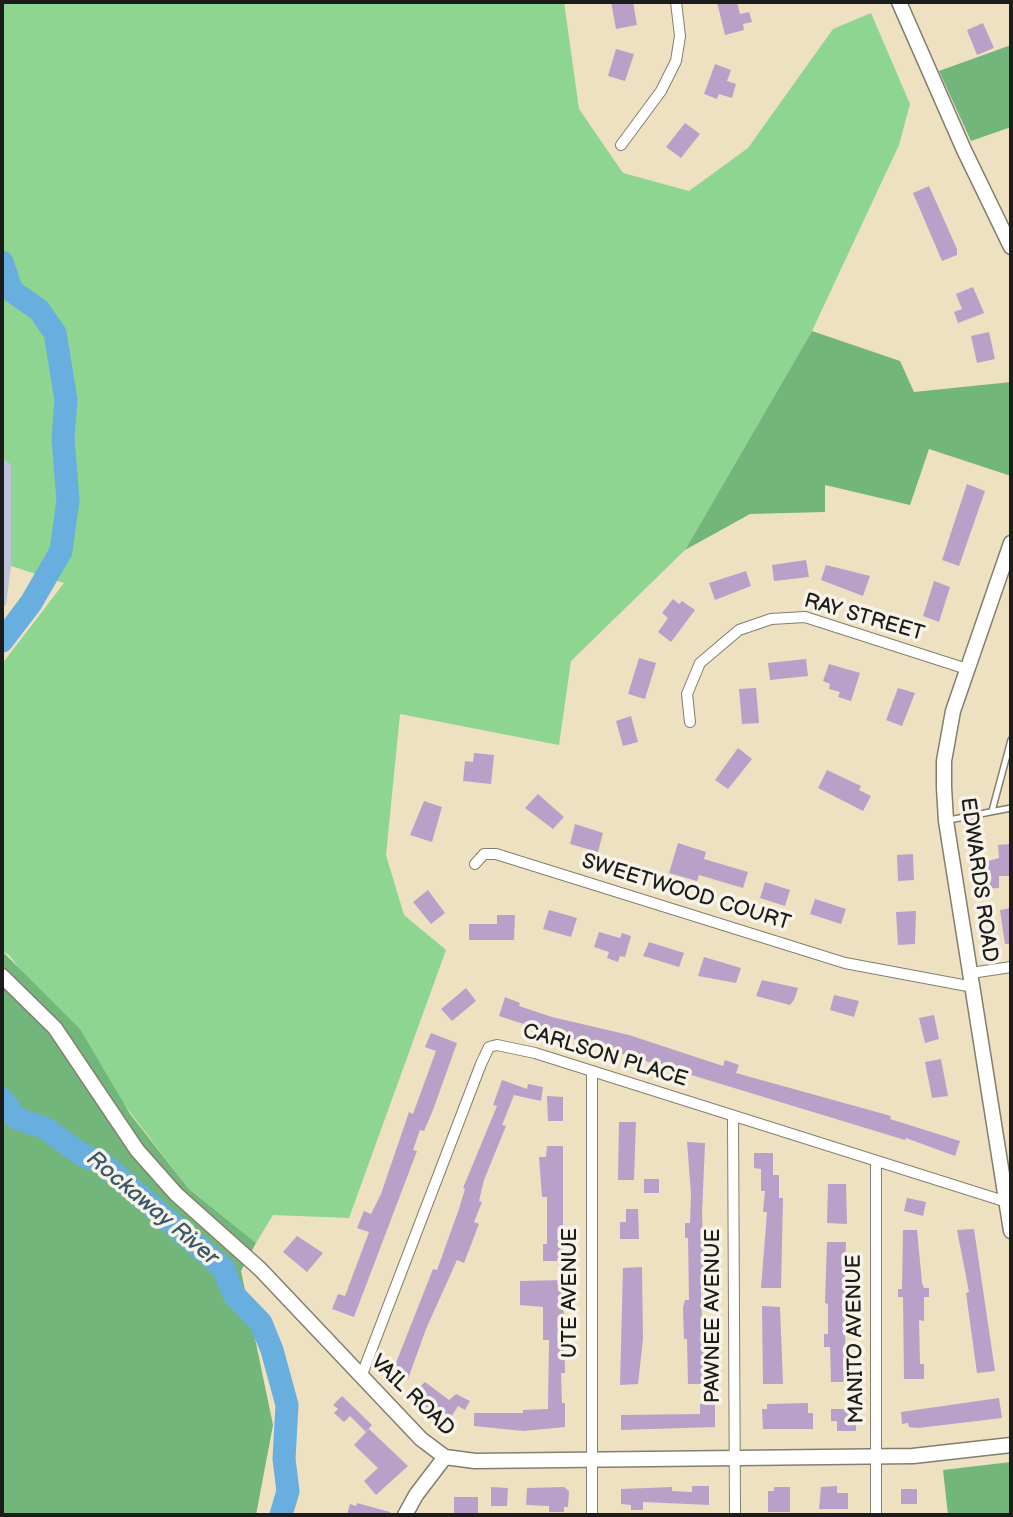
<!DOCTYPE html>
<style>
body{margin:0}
#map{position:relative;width:1013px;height:1517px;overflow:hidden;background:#ede1c2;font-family:"Balsamiq Sans",sans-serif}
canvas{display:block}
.frame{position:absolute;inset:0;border:4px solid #1c1c1c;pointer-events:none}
</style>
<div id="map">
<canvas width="1013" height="1517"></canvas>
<div class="frame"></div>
</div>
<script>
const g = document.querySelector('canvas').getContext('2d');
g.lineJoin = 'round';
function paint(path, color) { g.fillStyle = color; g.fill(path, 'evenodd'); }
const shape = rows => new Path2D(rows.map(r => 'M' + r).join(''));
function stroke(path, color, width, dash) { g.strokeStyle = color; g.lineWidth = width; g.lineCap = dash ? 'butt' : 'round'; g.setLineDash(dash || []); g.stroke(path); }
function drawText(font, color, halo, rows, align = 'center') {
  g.font = font + ' "Balsamiq Sans",sans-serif'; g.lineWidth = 7; g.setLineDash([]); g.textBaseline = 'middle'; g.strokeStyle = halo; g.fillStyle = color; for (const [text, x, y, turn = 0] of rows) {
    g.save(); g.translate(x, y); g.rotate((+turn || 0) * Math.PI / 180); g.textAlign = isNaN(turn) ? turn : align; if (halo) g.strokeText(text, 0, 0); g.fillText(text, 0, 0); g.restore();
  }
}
const industrial = shape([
 [2,458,11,465,11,566,6,605,2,608]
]);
const green = shape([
 [2,2,564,2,579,109,623,173,689,191,748,148,833,29,871,13,910,104,899,145,812,331,685,550,571,661,559,745,400,714,386,855,404,915,446,950,349,1218,273,1215,256,1243,189,1189,9,955,2,951,2,664,64,583,11,566,11,465,2,458]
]);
const forest = shape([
 [1011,45,1011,127,971,141,939,71],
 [812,331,900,361,914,392,1011,382,1011,476,929,449,910,505,825,485,825,512,750,514,685,550],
 [2,951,80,1029,130,1114,189,1189,256,1243,241,1271,273,1425,256,1515,2,1515],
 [1011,1462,1011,1515,948,1515,943,1470]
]);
const river = shape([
 [2,262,12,291,39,310,55,333,66,400,63,439,68,500,61,551,31,603,2,641],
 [2,1099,16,1118,45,1128,84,1156,101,1162,223,1268,235,1296,261,1323,272,1350,287,1405,284,1459,288,1491,281,1515]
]);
const building = shape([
 [611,2,633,2,637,25,616,29],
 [717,2,737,2,740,14,749,12,752,22,743,24,744,30,725,35],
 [983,23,994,48,977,55,967,30],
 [616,49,634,54,625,81,608,76],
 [715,64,731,70,727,81,736,84,732,98,719,94,717,99,704,94],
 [685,123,700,134,681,158,666,147],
 [929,186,957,249,957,255,942,261,913,193],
 [973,287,984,313,958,323,954,312,962,309,956,294],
 [989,332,995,359,977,363,971,336],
 [967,484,985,491,959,566,942,560],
 [806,560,809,577,774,581,772,565],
 [826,565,870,576,863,596,821,580],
 [746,571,751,586,715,600,709,583],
 [934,581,950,587,939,622,923,616],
 [673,599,679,604,682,601,695,610,671,642,658,632,668,618,662,613],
 [639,658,656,663,645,699,628,694],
 [806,659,808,676,770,680,768,663],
 [829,664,860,673,851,701,838,697,840,692,829,689,830,684,823,681],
 [756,688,759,723,742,724,739,689],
 [898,688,915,693,902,726,886,720],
 [631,716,638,742,623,746,616,721],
 [738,748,752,759,728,789,715,780],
 [474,753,494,755,491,784,463,781,465,761,473,762],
 [827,770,861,786,859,790,871,796,863,811,818,788],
 [538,794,564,817,553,829,525,808],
 [424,801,442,807,432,842,410,835],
 [575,824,603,833,598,852,570,844],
 [678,843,706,852,704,859,748,872,743,888,699,875,697,881,669,873],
 [1011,844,1011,876,999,876,999,888,983,889,984,862,999,858,998,845],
 [913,854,914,880,898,881,897,855],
 [765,882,790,890,785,906,760,898],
 [428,890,445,913,431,924,413,902],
 [815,899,846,909,841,924,810,914],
 [1011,908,1011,944,1005,944,1000,910],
 [549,910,577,918,571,937,543,929],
 [916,911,915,944,898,945,896,912],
 [497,915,515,915,514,940,469,940,469,924,497,924],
 [599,932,620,938,622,933,631,936,625,957,620,956,618,962,607,958,609,952,594,947],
 [649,942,684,953,679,967,643,956],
 [704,957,741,968,736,983,698,976],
 [762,980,798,988,794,1000,790,1005,756,996],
 [466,988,476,1001,452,1021,441,1009],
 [834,995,859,1001,854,1017,830,1010],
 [505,997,520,1003,519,1006,552,1017,629,1035,723,1066,725,1060,739,1065,736,1073,891,1116,890,1119,960,1141,955,1156,906,1138,905,1140,514,1021,499,1016],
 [934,1015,939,1039,925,1043,919,1018],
 [431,1033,457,1043,433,1110,424,1131,420,1130,413,1150,417,1151,354,1317,332,1309,338,1294,345,1296,369,1232,357,1228,364,1211,371,1214,381,1194,409,1112,413,1114,436,1051,425,1047],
 [941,1059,948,1096,932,1098,925,1062],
 [502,1080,527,1089,528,1084,543,1087,541,1101,514,1095,502,1125,506,1126,484,1180,479,1201,482,1202,474,1222,479,1224,464,1263,457,1260,426,1329,408,1379,392,1373,433,1269,437,1270,459,1209,465,1189,463,1188,497,1106,493,1105],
 [547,1096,563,1097,563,1121,548,1121],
 [619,1122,636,1122,634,1180,618,1180],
 [687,1142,705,1143,702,1214,705,1290,701,1290,702,1322,705,1322,705,1345,709,1345,707,1384,688,1384,687,1339,684,1339,683,1308,685,1300,689,1300,688,1238,685,1238,685,1223,690,1223,691,1194],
 [547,1146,563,1146,563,1261,543,1261,543,1244,547,1244,547,1197,542,1197,539,1157,546,1157],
 [754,1153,773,1153,773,1175,779,1175,779,1198,783,1198,781,1288,761,1288,767,1212,763,1212,765,1191,761,1191,761,1169,754,1168],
 [644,1179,659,1179,659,1193,644,1193],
 [828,1184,846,1184,847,1224,827,1223],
 [907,1198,926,1202,923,1216,904,1211],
 [626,1209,638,1209,639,1239,620,1239,620,1222,626,1222],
 [974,1229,995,1371,977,1373,966,1293,969,1292,957,1230],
 [903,1230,917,1230,922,1283,924,1288,929,1288,929,1297,924,1297,924,1321,919,1320,920,1364,924,1364,924,1379,904,1379,903,1297,898,1297,898,1289,902,1289],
 [297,1236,323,1253,307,1272,283,1252],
 [827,1242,846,1242,844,1310,847,1382,831,1382,830,1347,824,1347,824,1334,828,1334,828,1304,825,1303],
 [642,1267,643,1339,638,1384,620,1385,623,1268],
 [563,1280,565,1373,561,1373,562,1403,565,1403,565,1427,523,1431,474,1426,474,1413,523,1413,523,1410,548,1409,549,1340,543,1340,543,1307,520,1305,520,1281],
 [762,1306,780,1307,783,1384,763,1384],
 [425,1382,449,1400,456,1394,470,1401,465,1410,458,1406,450,1419,426,1407,413,1393],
 [342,1396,372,1425,366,1432,350,1416,344,1422,334,1413,338,1409,333,1405],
 [999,1398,1002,1418,918,1428,909,1427,908,1423,902,1424,901,1412],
 [808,1403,808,1413,813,1413,813,1429,763,1429,762,1409,767,1409,767,1404],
 [700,1404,715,1404,715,1427,621,1430,621,1415,700,1414],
 [831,1409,852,1409,856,1419,856,1431,837,1431,837,1421,831,1421],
 [369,1429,408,1466,376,1495,364,1481,378,1468,354,1445],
 [692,1486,709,1486,709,1505,643,1502,643,1510,631,1510,631,1505,621,1504,621,1489,672,1487,672,1491,692,1492],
 [837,1486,837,1493,848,1493,848,1509,819,1509,821,1487],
 [491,1487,508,1488,507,1506,491,1506],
 [564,1487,569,1491,568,1507,564,1507,564,1512,549,1512,549,1506,526,1505,527,1488],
 [774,1487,790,1487,790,1512,768,1512,768,1491,774,1491],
 [901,1489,917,1489,917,1504,901,1504],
 [454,1497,478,1497,478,1514,454,1514],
 [357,1503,390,1512,390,1515,347,1515,350,1504,356,1506]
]);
const lane = shape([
 [992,811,1011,740],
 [949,820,1011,808]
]);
const street = shape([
 [621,145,661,91,676,61,680,36,676,2],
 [690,722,687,694,700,663,739,630,771,619,805,617,967,669],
 [475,864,484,854,496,854,845,963,973,987],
 [971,973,1011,967],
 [592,1071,592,1515],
 [733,1117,735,1515],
 [361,1377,481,1064,489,1047,497,1045,535,1053,1007,1202],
 [876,1515,876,1163]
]);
const secondary = shape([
 [899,2,964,150,1011,247],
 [1011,543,953,711,944,761,944,787,946,821,1011,1231],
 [2,976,55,1028,137,1150,176,1194,260,1269,421,1439,445,1457,475,1461,913,1456,1011,1445],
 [405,1515,416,1495,445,1457]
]);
const streetNames = [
 ["RAY STREET",864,618,16],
 ["EDWARDS ROAD",978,880,82],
 ["SWEETWOOD COURT",686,893,17],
 ["CARLSON PLACE",605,1056,17],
 ["UTE AVENUE",571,1293,-90],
 ["PAWNEE AVENUE",714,1316,-90],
 ["MANITO AVENUE",856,1339,-91],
 ["VAIL ROAD",412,1396,44]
];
const waterNames = [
 ["Rockaway River",152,1209,40]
];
paint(industrial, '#bfc2dd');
paint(green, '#8dd591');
paint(forest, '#72b67b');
stroke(river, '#68aede', 23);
paint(building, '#b8a0c8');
stroke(lane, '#847e6f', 8);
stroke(street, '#847e6f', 12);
stroke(secondary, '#847e6f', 17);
stroke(lane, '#fff', 5);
stroke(street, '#fff', 10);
stroke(secondary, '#fff', 14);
drawText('21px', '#1c1c1c', '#f7f3e8', streetNames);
drawText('italic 23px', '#3a566a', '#f7f3e8', waterNames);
</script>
